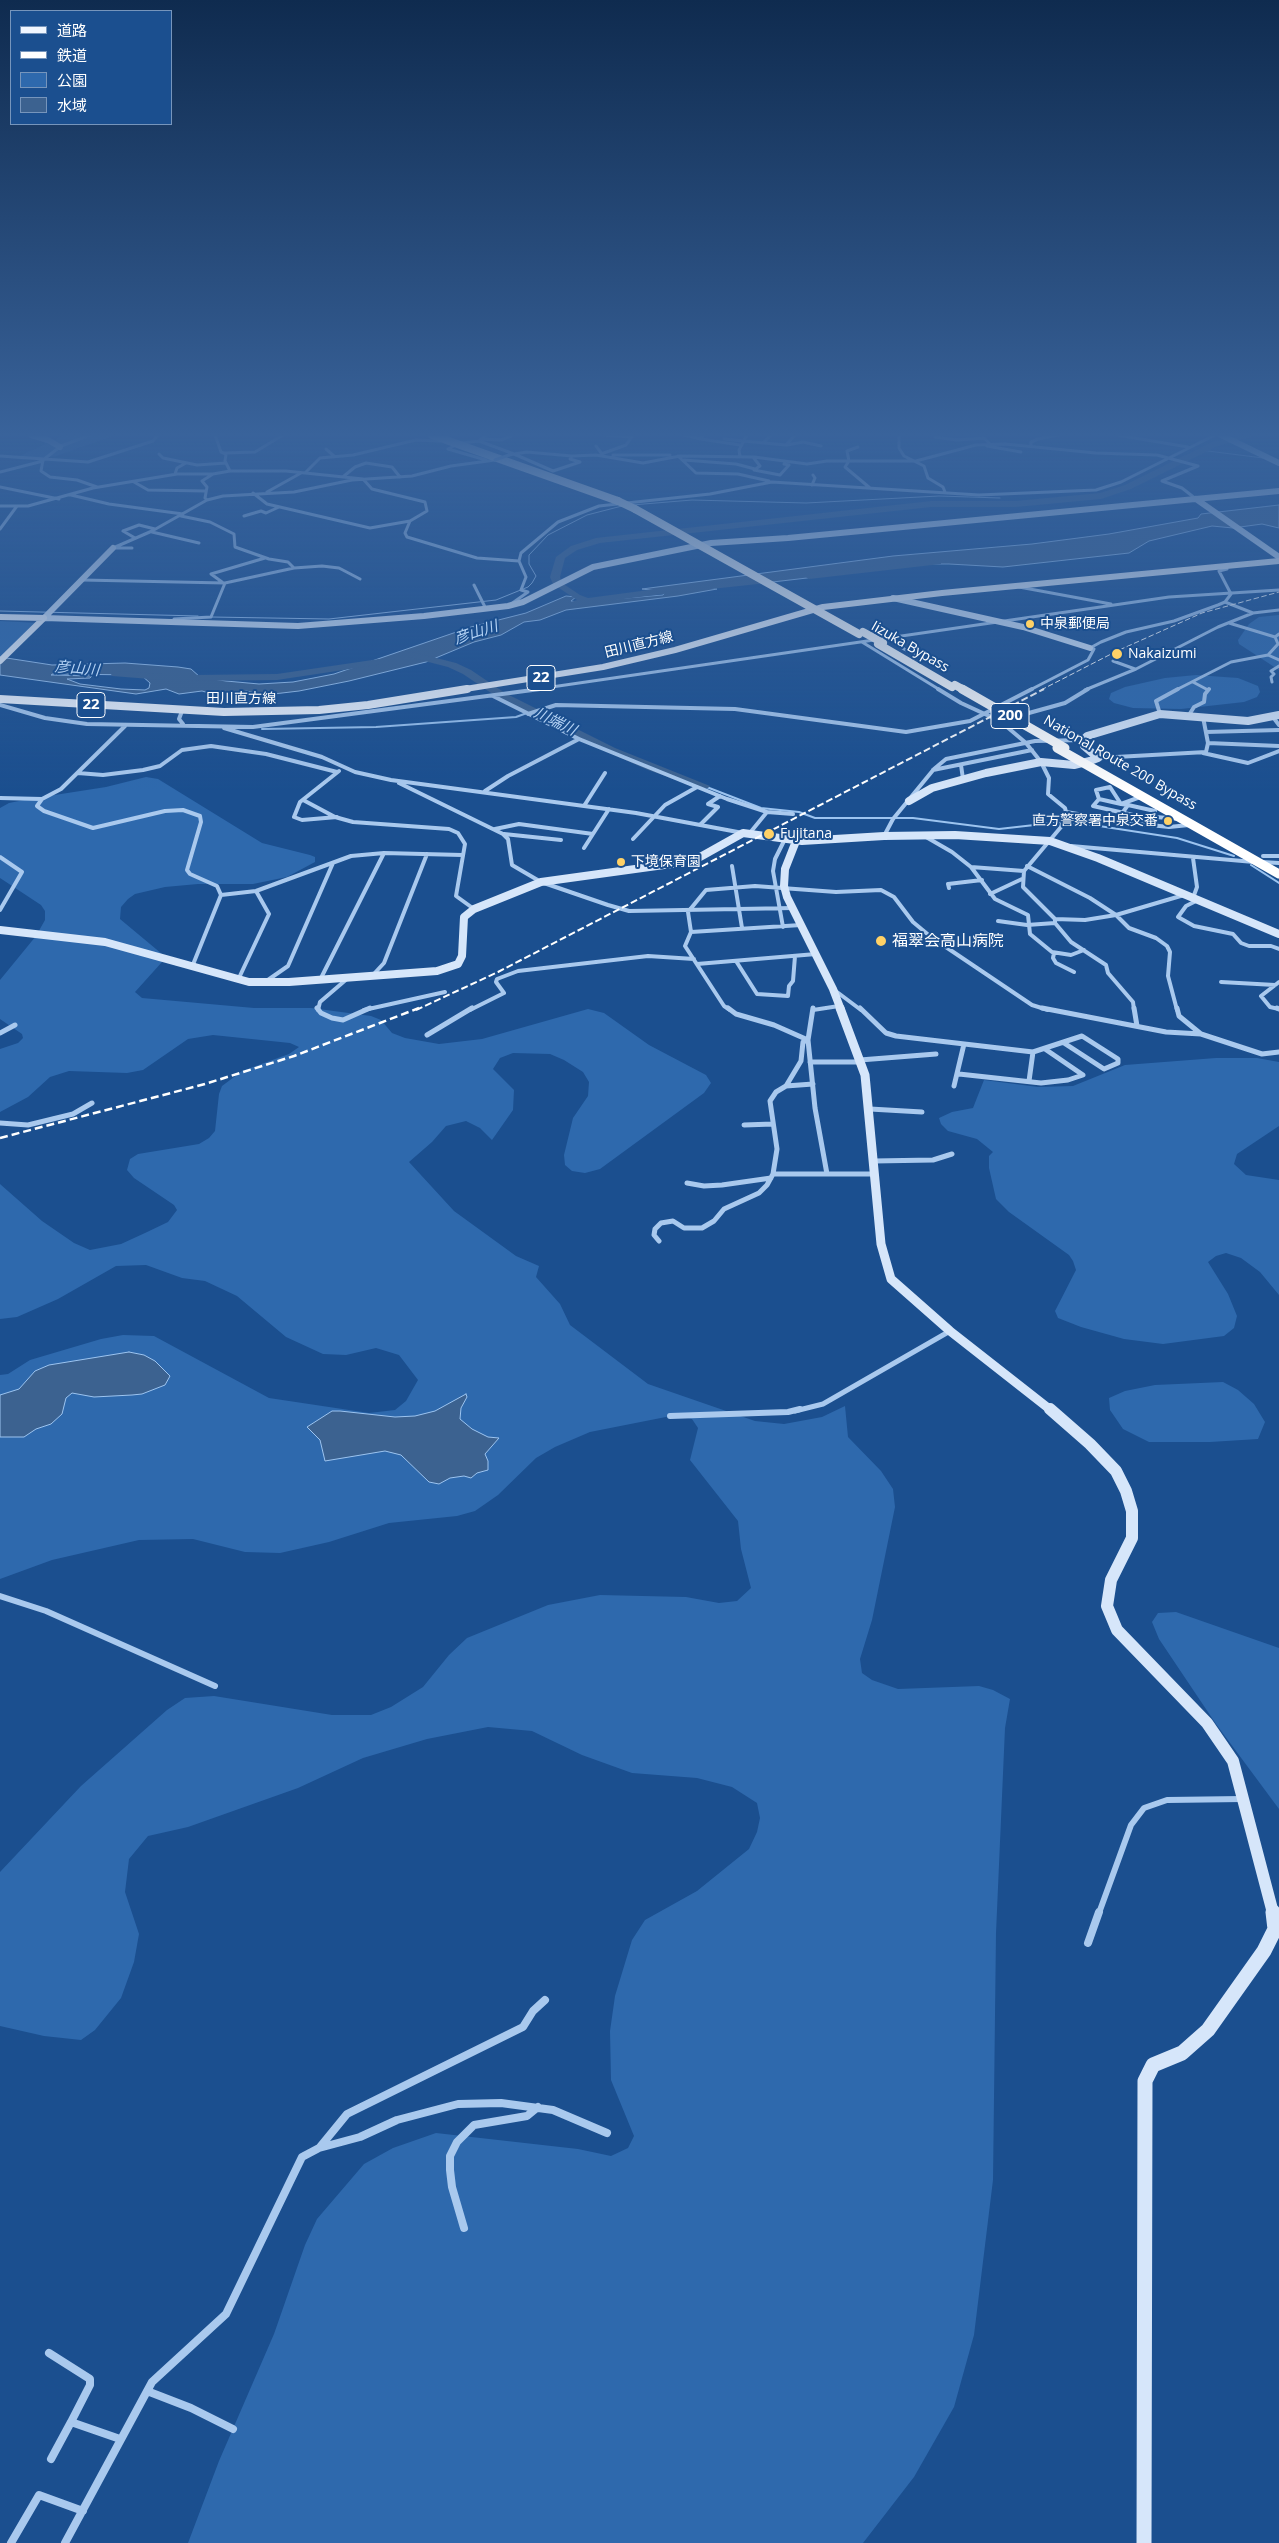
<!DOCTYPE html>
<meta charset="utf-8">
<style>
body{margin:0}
#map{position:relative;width:1279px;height:2543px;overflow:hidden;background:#1b4f8f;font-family:"Open Sans","Noto Sans JP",sans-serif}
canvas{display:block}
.legend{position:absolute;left:10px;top:10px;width:162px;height:115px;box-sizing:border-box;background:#1b4f8f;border:1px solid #7695bc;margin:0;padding:6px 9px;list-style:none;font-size:15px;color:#fff}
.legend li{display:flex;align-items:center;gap:10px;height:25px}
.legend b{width:25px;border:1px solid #7695bc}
</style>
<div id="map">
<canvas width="1279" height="2543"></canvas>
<ul class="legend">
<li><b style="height:6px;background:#f0f6ff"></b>道路</li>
<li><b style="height:6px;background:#fff"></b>鉄道</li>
<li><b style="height:14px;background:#2e69ad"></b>公園</li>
<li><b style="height:14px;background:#3c6290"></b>水域</li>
</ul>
</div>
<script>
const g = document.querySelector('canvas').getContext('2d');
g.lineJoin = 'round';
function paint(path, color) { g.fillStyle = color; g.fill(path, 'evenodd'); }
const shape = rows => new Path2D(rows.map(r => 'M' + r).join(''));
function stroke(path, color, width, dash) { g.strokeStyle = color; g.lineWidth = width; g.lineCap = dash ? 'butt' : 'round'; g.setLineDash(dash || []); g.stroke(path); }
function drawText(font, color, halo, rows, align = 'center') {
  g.font = font + ' "Open Sans","Noto Sans JP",sans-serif'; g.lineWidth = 4; g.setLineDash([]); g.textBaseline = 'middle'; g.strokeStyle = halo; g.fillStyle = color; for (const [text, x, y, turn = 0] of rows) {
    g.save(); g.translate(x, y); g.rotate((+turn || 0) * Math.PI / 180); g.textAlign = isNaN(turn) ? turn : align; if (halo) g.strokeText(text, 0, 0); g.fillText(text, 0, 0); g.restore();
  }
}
const green = shape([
 [65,435,116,435,56,456,22,460,15,458],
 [1279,615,1279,670,1239,644,1238,640,1249,624,1259,617],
 [0,621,40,623,0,661],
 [1196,675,1238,678,1258,686,1260,692,1257,697,1244,702,1181,709,1133,708,1114,703,1109,699,1111,693,1125,687,1165,678],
 [146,777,158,779,262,843,310,855,315,857,315,862,287,877,253,884,198,884,165,887,135,894,128,899,121,907,120,919,162,954,162,962,135,992,142,998,254,1008,311,1008,371,1016,381,1020,392,1033,405,1038,439,1044,482,1039,588,1009,604,1013,649,1045,706,1075,711,1083,704,1093,600,1169,585,1173,572,1171,565,1165,564,1155,573,1118,588,1096,589,1082,583,1072,564,1060,550,1054,513,1053,500,1058,493,1069,514,1090,513,1110,492,1140,480,1128,466,1121,446,1126,432,1142,409,1162,454,1211,516,1256,539,1266,536,1277,560,1304,570,1325,648,1384,755,1421,784,1424,822,1417,845,1406,848,1437,881,1471,893,1489,895,1507,872,1620,860,1659,862,1673,872,1680,898,1689,979,1686,993,1690,1010,1699,1005,1728,996,1933,993,2180,974,2335,954,2407,914,2477,863,2543,188,2543,219,2461,274,2334,305,2245,317,2219,364,2164,393,2148,436,2133,578,2149,611,2156,628,2148,634,2136,611,2080,610,2031,615,1996,632,1940,645,1920,697,1891,749,1849,757,1832,760,1818,757,1803,732,1787,697,1778,632,1773,582,1755,532,1731,488,1727,427,1739,363,1758,298,1788,188,1827,148,1836,129,1859,125,1892,139,1934,134,1962,121,1998,95,2030,81,2040,44,2036,0,2026,0,1872,81,1786,167,1710,185,1698,214,1696,332,1715,371,1715,391,1707,423,1687,449,1655,467,1638,548,1605,600,1595,686,1597,719,1603,737,1601,751,1588,741,1549,738,1521,690,1460,698,1428,692,1419,676,1415,590,1432,555,1447,536,1458,498,1495,475,1511,457,1516,389,1523,329,1542,280,1553,245,1552,193,1539,139,1540,52,1560,0,1579,0,1375,8,1374,30,1360,101,1339,123,1335,154,1336,269,1398,369,1413,395,1410,406,1401,418,1380,399,1355,376,1348,346,1355,323,1354,286,1337,237,1296,205,1281,182,1278,146,1265,116,1266,58,1299,17,1317,0,1319,0,1184,42,1221,74,1243,90,1250,121,1244,145,1233,168,1222,177,1210,174,1205,134,1178,127,1170,130,1159,138,1154,199,1144,209,1138,215,1131,219,1094,222,1086,242,1071,289,1054,299,1047,290,1043,213,1035,188,1039,143,1070,127,1073,69,1071,50,1077,28,1097,0,1112,0,1049,18,1043,23,1038,22,1034,0,1019,0,980,36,936,45,920,45,911,41,905,0,878,0,808,9,803,29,799,106,787],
 [1216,1058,1257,1058,1279,1062,1279,1126,1237,1154,1234,1164,1246,1175,1279,1180,1279,1295,1260,1272,1241,1258,1226,1253,1216,1256,1208,1262,1228,1294,1237,1316,1234,1328,1224,1336,1163,1344,1124,1339,1081,1327,1058,1318,1055,1311,1076,1270,1073,1261,1069,1255,1009,1212,996,1199,989,1168,989,1156,993,1152,977,1139,948,1131,941,1124,939,1118,952,1112,973,1108,984,1080,1038,1087,1073,1086,1125,1065],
 [1223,1382,1238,1390,1254,1404,1265,1422,1258,1439,1210,1442,1149,1442,1123,1429,1110,1410,1109,1398,1125,1391,1155,1385],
 [1176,1612,1279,1648,1279,1809,1216,1724,1159,1639,1152,1622,1158,1613]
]);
const water = shape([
 [1279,505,1279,528,1262,524,1233,528,1212,526,1149,541,1129,553,1003,567,949,564,907,564,832,572,807,578,764,583,741,582,707,587,717,589,678,596,566,610,540,620,524,622,501,635,474,642,426,662,349,681,299,691,265,695,246,691,239,694,216,695,202,691,179,694,166,689,136,694,0,675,0,657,52,665,125,663,178,667,191,669,200,677,226,681,259,684,293,682,334,674,471,627,526,613,566,596,576,597,571,601,577,602,663,595,665,592,642,589,893,556,1032,544,1109,534,1198,518,1201,514,1279,505],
 [53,674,141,675,150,683,149,688,145,690,121,689,80,684,67,679,90,678,92,676,51,675,53,674],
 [129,1352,144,1355,155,1361,170,1376,165,1385,142,1394,132,1395,94,1397,72,1393,66,1398,62,1414,51,1424,36,1429,24,1437,0,1437,0,1395,19,1389,35,1371,49,1365,129,1352],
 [466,1394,467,1397,461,1408,460,1419,472,1429,488,1437,499,1438,485,1454,488,1461,488,1470,477,1473,471,1478,464,1476,450,1478,439,1484,429,1482,401,1455,385,1451,325,1461,320,1440,307,1427,332,1411,340,1411,395,1417,415,1416,435,1411,466,1394]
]);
const streamFar1 = shape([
 [1200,450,1263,458],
 [632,505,692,500,806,503,939,496,1000,498],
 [0,611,198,616],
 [211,617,329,619,496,600,528,587,532,583,536,576,529,564,529,555,548,535,587,515,622,506]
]);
const stream = shape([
 [262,729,376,727,516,717,527,713],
 [704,786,761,808,799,812,815,818,913,818,999,829,1061,822,1086,824,1177,838,1234,856],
 [1251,865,1279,883]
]);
const river = shape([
 [1244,435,1258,435,1218,446,1131,489,1101,499,1016,507,931,507,600,543,577,550,565,558,560,577,562,583,580,595,588,598,679,586,684,589,679,592,592,603,561,610,556,607,577,600,553,584,550,577,556,557,571,546,596,538,931,501,1016,501,1100,493,1125,485,1212,442,1244,435],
 [938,559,941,560,941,564,809,579,804,576,809,573,938,559],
 [764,578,767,579,767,583,702,590,697,587,702,584,764,578],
 [413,652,456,663,471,670,505,693,615,748,710,786,708,788,700,788,648,770,607,752,497,697,463,674,448,667,409,657,409,653,413,652],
 [379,659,383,660,383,664,277,680,191,681,186,678,191,675,277,674,379,659],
 [116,671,163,674,168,677,163,680,112,676,111,674,116,671]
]);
const streetFar4 = shape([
 [90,435,61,446,43,460,41,471,50,477,77,480,97,487],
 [215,435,221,452,226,454,225,461,230,471],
 [604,435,632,437],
 [684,435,701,439],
 [703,435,701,439,740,445],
 [899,435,899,448,904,456,924,466,928,478,943,487,945,492],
 [936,435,935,437,957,440,984,438,989,443],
 [1117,435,1188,447],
 [481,439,501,440,511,436],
 [724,439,743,441],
 [479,441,514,454],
 [743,441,786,445,795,435],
 [764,442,771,435],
 [462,443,479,441,486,435],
 [456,445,448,449,486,460],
 [787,445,803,442,821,446],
 [596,446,602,454],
 [987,446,1021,452],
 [1031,446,1031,442,1038,439,1058,435],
 [858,447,847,451,849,461,845,467,870,488],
 [326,449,334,456],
 [527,452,572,456,570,459,580,462,553,471,514,454,527,452],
 [224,453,255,452,283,435],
 [159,454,163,458,197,465,226,463],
 [601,454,626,445,633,435],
 [509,455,514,454],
 [613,455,670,455],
 [0,456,88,462,153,441,158,435],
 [572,456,596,455,643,463,680,456,754,457,807,464,827,461,916,461,976,445,1005,444,1096,453,1157,455,1198,466],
 [678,456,696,473,738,474,769,481],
 [740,457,739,450,747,435],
 [753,457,760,466,754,470],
 [684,460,736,464,755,469],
 [754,470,780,475,789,465,784,464],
 [0,472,43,461],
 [305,473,320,458,353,455,416,440,440,441],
 [175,474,177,468,186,463],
 [344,476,355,467,366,463,392,467,400,477],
 [134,482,148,490,206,491],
 [812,485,815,478,813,475],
 [0,487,59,499],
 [267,492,301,473],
 [71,495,109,504,183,514],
 [1196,499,1182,488,1162,481,1198,466],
 [207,500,205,498,207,487,202,481,213,474,230,471,286,471,363,479,372,489,425,502,427,511,410,521,370,528,267,504,253,493],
 [0,506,28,506,93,488,177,474,213,474],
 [181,516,210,522,234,534,235,547,269,559,288,562,294,568],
 [244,516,261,511,266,513,279,507],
 [410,521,405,533,407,537,477,558,519,561],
 [0,529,17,506],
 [152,532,199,543],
 [135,538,123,531,139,525,155,529],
 [113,548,152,531,207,500,223,496,294,492,352,480,412,476,451,466,495,460],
 [116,548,132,548],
 [1227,569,1219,571,1231,594],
 [82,580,225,583,294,568,322,566,339,568,360,579],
 [222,582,211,574,265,558],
 [474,585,486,609],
 [1019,587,1111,604],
 [1225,602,1253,613],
 [511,604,528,592,521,590,526,577,519,561,521,553,558,522,599,506,710,494,772,482,979,495,1096,490,1121,482,1215,435],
 [174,619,211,617,225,583],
 [1229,623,1275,637,1279,634],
 [891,638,904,649,917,655,912,660],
 [862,642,940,690],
 [1268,655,1278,644,1275,637],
 [1121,656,1113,661,1135,669],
 [1193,682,1208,690],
 [1272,682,1271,677,1274,674,1271,671,1279,666],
 [531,690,1169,597,1279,590],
 [1030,690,1088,660,1094,649,1090,648,1101,642,1126,632,1174,621,1218,605,1225,602,1231,594],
 [1085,690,1136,669,1218,627,1253,613,1279,610],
 [1176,690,1231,662,1268,655,1279,660]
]);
const streetFar3 = shape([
 [938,689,961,703,1000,721,1026,743,1041,762,1049,778,1048,794,1065,808,1066,812,1061,827,1024,871,1023,887,1055,919,1055,923,1071,942,1106,965,1108,973,1133,1002,1134,1010],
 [493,696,579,739,727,799,767,812,793,814],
 [0,705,45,718,87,724,253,727,540,689],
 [182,711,179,719,183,724],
 [528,714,556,705,735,709,906,732,970,721,1032,689],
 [1160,714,1156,701,1178,689],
 [1189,715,1194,707,1204,702,1205,694,1209,689],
 [1273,717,1279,725],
 [1000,721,1065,703,1088,689],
 [125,726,61,789,42,799,37,806,44,811,93,828,165,811,183,810,200,816,201,822,187,870,190,874,217,886,221,895,192,967],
 [224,728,322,757,355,772,391,780,636,813,743,833],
 [1206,732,1279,730],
 [1208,743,1279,746],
 [1203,753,1248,763,1279,751],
 [1098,758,1206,752,1208,743,1203,717],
 [961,765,963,779],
 [933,770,1032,750],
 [78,773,103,775,143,770,160,766,182,750,211,746,266,754,337,772],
 [399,783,503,834,508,839,512,865,541,882,608,905,629,911,793,908],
 [485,791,508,776,579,739],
 [1143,796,1121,804,1099,799,1093,806,1133,815,1179,819],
 [0,798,42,799],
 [1099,799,1096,790,1110,787,1121,804,1128,805,1123,812],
 [305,801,335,817,353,822,449,829,458,833,465,844,456,896,474,909],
 [1128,805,1155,811,1151,817],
 [584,806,605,773],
 [1066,812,1131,823,1169,827,1189,825],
 [337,817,302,820,294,817,300,802,339,771],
 [700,825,718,807,708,804,720,796],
 [495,829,519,824,593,834],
 [504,834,561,840],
 [749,834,767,812],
 [884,836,893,819,934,769,946,759,1035,741,1083,740],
 [926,837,952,852,971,867,995,899,1028,915,1030,934,1052,952,1071,955,1084,950],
 [633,839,665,805,697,787],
 [1071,846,1254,862],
 [584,848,609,809],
 [1263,856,1279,856],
 [0,857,22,872,0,910],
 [1193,858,1197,887,1193,898],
 [1262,862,1279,863],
 [732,866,742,928],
 [1027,866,1090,898,1116,915,1129,928,1156,938,1167,946,1170,952,1168,976,1177,1010],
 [971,867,1024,871],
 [949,888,948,884,982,880],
 [990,894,1022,879],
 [221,895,256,891,351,856,384,853,462,855],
 [1198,900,1186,906,1178,917,1194,926,1233,934,1241,943,1249,946,1271,946,1279,949],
 [1055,919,1085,920,1116,915,1184,895],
 [998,921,1027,925,1055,923],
 [783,927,773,871,775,859,785,839],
 [691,932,801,925],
 [1054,953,1053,958,1056,963,1074,972],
 [736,961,757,994,788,996,789,986,793,981,795,956],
 [697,964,816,954],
 [372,976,384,963,427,854],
 [238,980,269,914,256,891],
 [320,980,384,853],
 [265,982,288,966,333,863],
 [1221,982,1275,985],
 [1279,982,1261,996,1270,1007,1279,1009],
 [833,989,861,1010],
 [318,1010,320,1002,348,978],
 [364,1010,445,992],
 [470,1010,504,993,496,982,497,979,518,971,648,956,694,959],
 [730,1010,724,1006,685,946,691,932,688,912,706,890,755,886,836,892,881,890,894,897,913,922,931,937,1032,1005,1048,1010],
 [813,1010,839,1006]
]);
const streetFar2 = shape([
 [317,1008,321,1013,332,1018,343,1020,370,1008],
 [728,1008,736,1014,774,1025,808,1040],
 [813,1008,808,1040,815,1108,827,1174],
 [860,1008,886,1033,896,1036,1033,1052,1082,1036,1118,1059,1118,1063,1104,1069,1064,1043],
 [1042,1008,1166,1032,1201,1034],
 [1134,1008,1137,1026],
 [1177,1008,1179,1016,1201,1034,1262,1054,1279,1052],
 [1277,1008,1279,1009],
 [0,1033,15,1025],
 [427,1035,472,1008],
 [860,1060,936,1054],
 [810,1062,861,1062],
 [959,1074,1041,1083,1068,1080,1083,1075,1045,1049],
 [1029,1081,1033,1052],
 [786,1086,813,1084],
 [954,1086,964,1044],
 [870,1109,922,1112],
 [0,1123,28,1125,73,1114,92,1103],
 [744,1125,773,1124],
 [874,1161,933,1160,952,1154],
 [773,1174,875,1174],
 [687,1183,704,1186,722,1185,771,1178],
 [659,1241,654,1235,655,1229,661,1223,673,1221,684,1228,702,1228,714,1221,724,1209,759,1193,767,1185,773,1174,777,1149,770,1101,776,1092,786,1086,801,1061,803,1042,808,1040],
 [795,1411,823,1404,950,1331]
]);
const streetFar1 = shape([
 [670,1416,788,1412,800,1409],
 [0,1596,46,1611,215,1686],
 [1099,1913,1131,1825,1144,1808,1167,1800,1242,1799]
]);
const street = shape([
 [1088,1943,1099,1912],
 [320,2147,347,2114,523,2027,533,2011,545,2000],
 [464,2228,452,2187,450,2170,450,2156,457,2142,474,2125,527,2116,538,2107],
 [49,2353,90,2379,90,2385,71,2422,120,2439],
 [147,2391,191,2408,233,2429],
 [51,2459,71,2422],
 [11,2543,39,2495,83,2511],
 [65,2543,152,2382,226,2314,302,2157,319,2148,360,2137,397,2120,458,2104,501,2103,553,2110,607,2133]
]);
const secondaryFar4 = shape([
 [31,435,48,440,60,447],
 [1221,435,1279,463],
 [1196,499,1279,557],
 [893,598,1023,627,1090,648],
 [44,618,298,626,424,616,508,606,523,602,593,567,711,543,788,538,1279,491],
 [44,618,113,548]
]);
const secondaryFar3 = shape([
 [909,801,932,788,986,773,1041,762,1074,765,1090,761,1098,758,1084,746,1083,740,1087,736,1160,714,1248,721,1279,715],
 [796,841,785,869,784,886,787,897,833,989,841,1010],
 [0,930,105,942,249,982,289,982,437,971,458,964,462,956,464,917,474,909,541,882,693,861,743,833,802,841,884,836,955,835,1050,841,1098,858,1279,934]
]);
const secondaryFar2 = shape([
 [840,1008,865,1075,881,1244,891,1279,950,1331,1052,1411]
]);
const secondaryFar1 = shape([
 [1050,1409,1090,1444,1116,1471,1126,1491,1132,1511,1132,1538,1111,1580,1107,1606,1117,1630,1207,1723,1233,1761,1273,1913]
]);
const secondary = shape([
 [1144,2543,1145,2081,1153,2065,1182,2053,1208,2030,1264,1951,1275,1929,1273,1912]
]);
const primaryFar1 = shape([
 [0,617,44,618],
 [0,661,44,618],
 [459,690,603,667,675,650,823,607,942,593,1279,561]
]);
const primary = shape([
 [0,699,224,712,319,710,368,705,467,689]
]);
const highwayFar1 = shape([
 [432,435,618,501],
 [635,509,859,634],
 [878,644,952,687]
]);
const highway = shape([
 [1057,748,1279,874]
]);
const railFar2 = shape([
 [1041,690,1117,651,1202,613,1279,592]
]);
const railFar1 = shape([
 [416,1010,498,972,1044,689]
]);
const rail = shape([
 [0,1138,205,1084,294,1056,419,1008]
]);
const streetBridge = shape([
 [495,460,509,455]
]);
const highwayBridgeFar1 = shape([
 [618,501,635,509],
 [863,632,883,643],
 [955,685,964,690]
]);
const highwayBridge = shape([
 [962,689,1065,748]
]);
const markers = [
 [1030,624,5,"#ffd166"],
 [1117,654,6,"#ffd166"],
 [1168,821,5,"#ffd166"],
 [769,834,6,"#ffd166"],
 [621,862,5,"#ffd166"],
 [881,941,6,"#ffd166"]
];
const farPoinames = [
 ["中泉郵便局",1040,624],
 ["Nakaizumi",1128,654],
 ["直方警察署中泉交番",1158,821,"right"],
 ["Fujitana",780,834],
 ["下境保育園",631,862]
];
const farStreetnames = [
 ["田川直方線",639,645,-14],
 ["Iizuka Bypass",910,647,30],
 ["田川直方線",241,699],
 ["National Route 200 Bypass",1120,763,30]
];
const farWaternames = [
 ["彦山川",476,633,-18],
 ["彦山川",77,669,5],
 ["川端川",555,722,26]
];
const shields = [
 [541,678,28],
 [91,705,28],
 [1010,716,38]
];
const shieldNames = [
 ["22",541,678],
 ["22",91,705],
 ["200",1010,716]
];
const poiNames = [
 ["福翠会高山病院",892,941]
];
paint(green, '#2e69ad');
paint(water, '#3c6290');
stroke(water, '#9cc4f0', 1);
stroke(streamFar1, '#9cc4f0', 1);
stroke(stream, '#9cc4f0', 2);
paint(river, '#3c6290');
stroke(streetFar4, '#a9c9ee', 3);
stroke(streetFar3, '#a9c9ee', 4);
stroke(streetFar2, '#a9c9ee', 5);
stroke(streetFar1, '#a9c9ee', 6);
stroke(street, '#a9c9ee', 8);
stroke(secondaryFar4, '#d6e6fa', 6);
stroke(secondaryFar3, '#d6e6fa', 8);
stroke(secondaryFar2, '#d6e6fa', 9);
stroke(secondaryFar1, '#d6e6fa', 12);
stroke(secondary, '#d6e6fa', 15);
stroke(primaryFar1, '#f0f6ff', 6);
stroke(primary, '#f0f6ff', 8);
stroke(highwayFar1, '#fff', 8);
stroke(highway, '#fff', 9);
stroke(railFar2, '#fff', 1, [5.5, 2.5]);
stroke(railFar1, '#fff', 2, [7, 3]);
stroke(rail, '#fff', 2.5, [8, 4]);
stroke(streetBridge, '#a9c9ee', 3);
stroke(highwayBridgeFar1, '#fff', 8);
stroke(highwayBridge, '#fff', 9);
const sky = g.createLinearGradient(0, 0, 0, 791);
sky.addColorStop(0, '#0f2b4f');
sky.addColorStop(0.55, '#39639b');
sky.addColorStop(1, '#39639b00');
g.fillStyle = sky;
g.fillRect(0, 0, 1279, 791);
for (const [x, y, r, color] of markers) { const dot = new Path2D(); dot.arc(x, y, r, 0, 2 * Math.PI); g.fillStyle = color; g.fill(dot); stroke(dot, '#1b4f8f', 2); }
drawText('14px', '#fff', '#1b4f8f', farPoinames, 'left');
drawText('14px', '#fff', '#1b4f8f', farStreetnames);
drawText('italic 15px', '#b5d3f5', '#1b4f8f', farWaternames);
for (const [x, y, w] of shields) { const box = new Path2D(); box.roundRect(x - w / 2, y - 12.5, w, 25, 4); g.fillStyle = '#1b4f8f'; g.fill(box); stroke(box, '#fff', 1); }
drawText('bold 15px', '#fff', null, shieldNames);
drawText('16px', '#fff', '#1b4f8f', poiNames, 'left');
</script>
